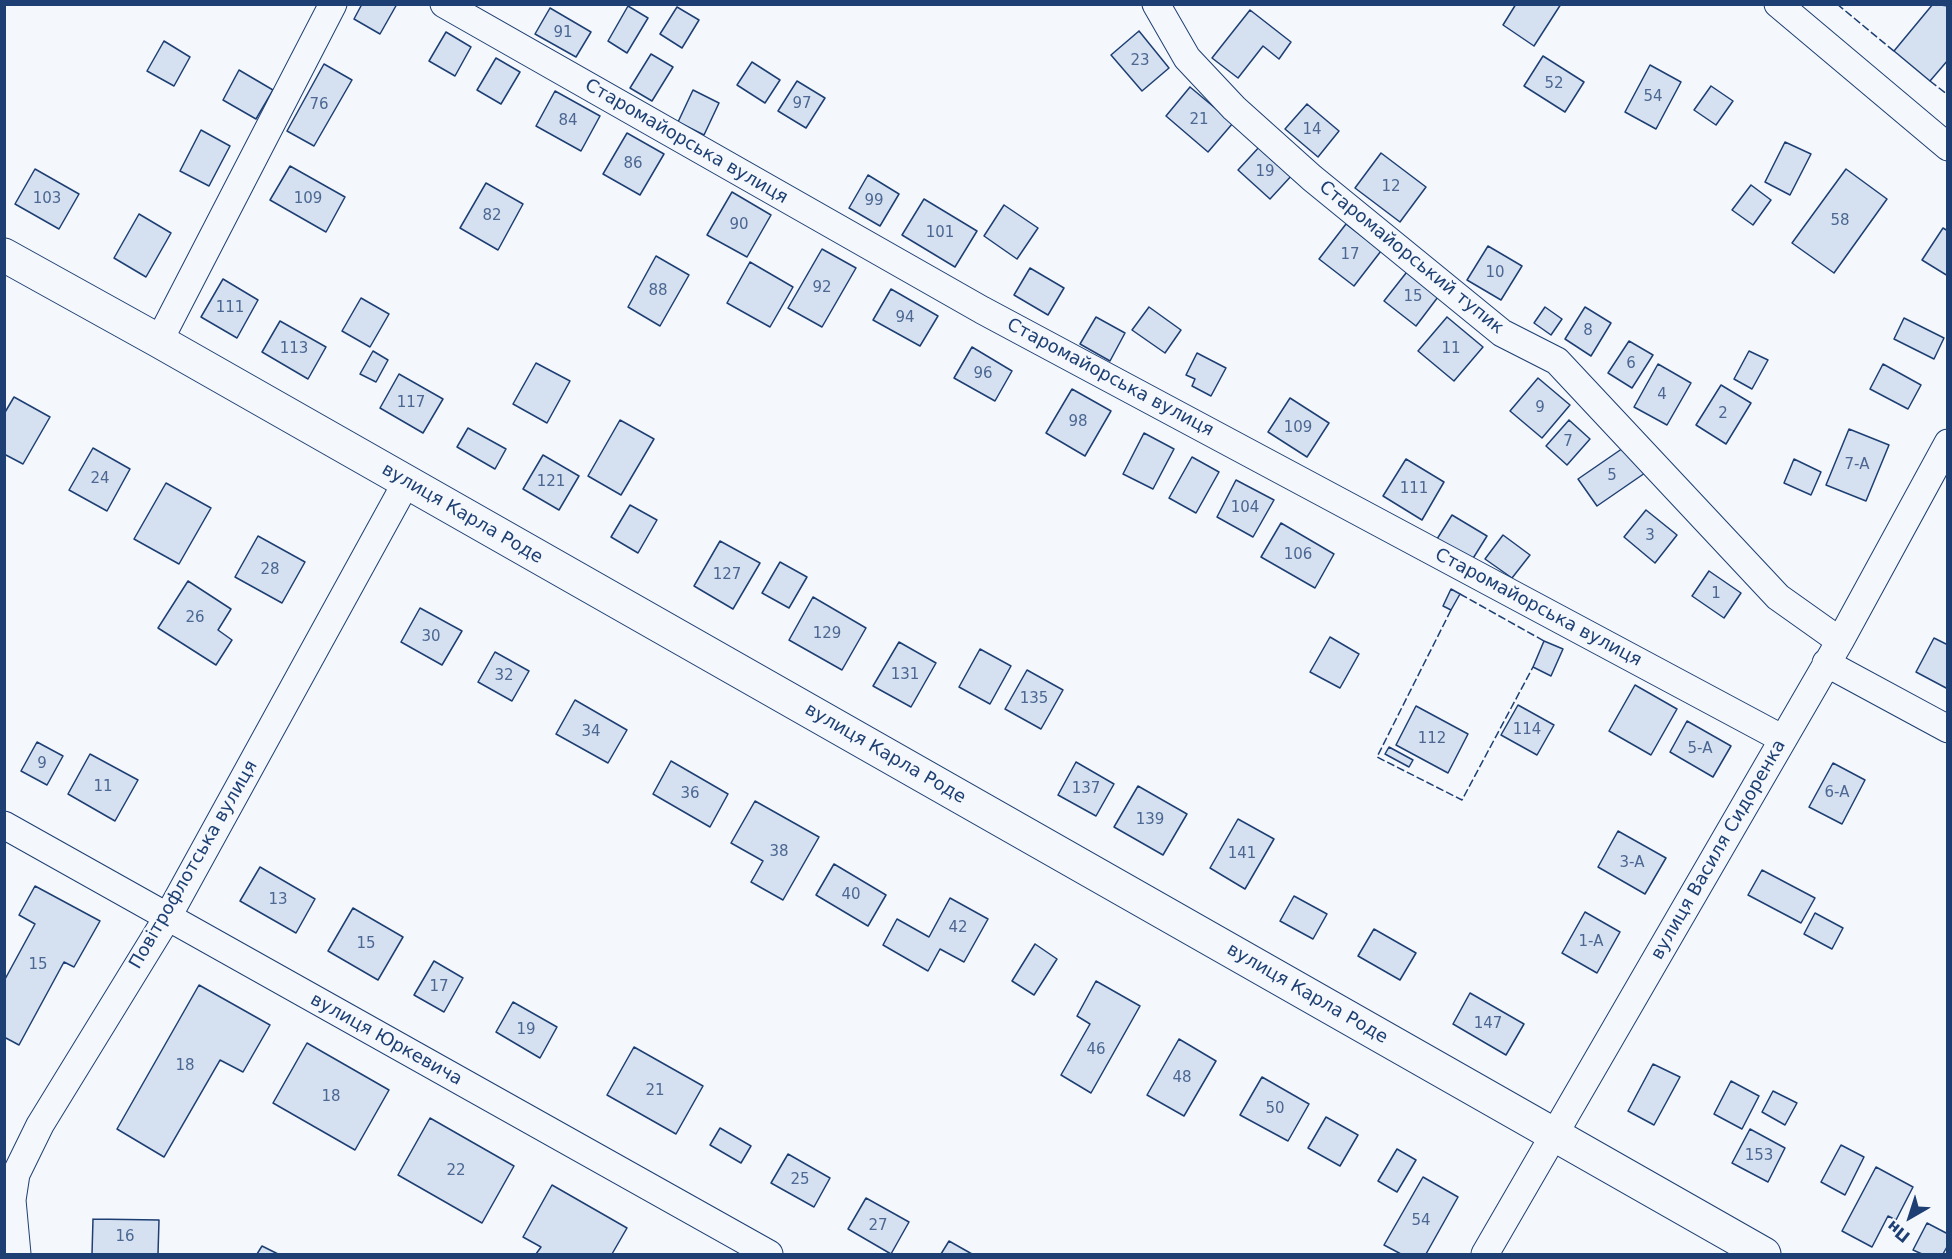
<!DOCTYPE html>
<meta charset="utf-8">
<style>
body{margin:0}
#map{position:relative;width:1952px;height:1259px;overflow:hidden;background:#f4f7fb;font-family:"DejaVu Sans",sans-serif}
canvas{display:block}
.frame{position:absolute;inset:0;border:6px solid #1d3f73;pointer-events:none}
.north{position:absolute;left:1880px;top:1187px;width:60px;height:60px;-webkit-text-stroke:4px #f4f7fb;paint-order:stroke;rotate:219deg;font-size:16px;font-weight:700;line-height:24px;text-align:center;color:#1d3f73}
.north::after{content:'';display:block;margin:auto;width:21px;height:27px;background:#1d3f73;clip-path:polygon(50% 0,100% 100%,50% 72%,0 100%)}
</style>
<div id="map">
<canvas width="1952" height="1259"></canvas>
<div class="frame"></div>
<div class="north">Пн</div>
</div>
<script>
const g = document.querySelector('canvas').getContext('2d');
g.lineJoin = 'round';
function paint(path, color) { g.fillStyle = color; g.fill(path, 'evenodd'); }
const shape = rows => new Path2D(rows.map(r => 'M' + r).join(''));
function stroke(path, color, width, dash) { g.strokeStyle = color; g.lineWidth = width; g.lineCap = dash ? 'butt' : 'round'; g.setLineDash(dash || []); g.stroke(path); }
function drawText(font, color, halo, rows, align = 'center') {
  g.font = font + ' "DejaVu Sans",sans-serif'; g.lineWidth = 4.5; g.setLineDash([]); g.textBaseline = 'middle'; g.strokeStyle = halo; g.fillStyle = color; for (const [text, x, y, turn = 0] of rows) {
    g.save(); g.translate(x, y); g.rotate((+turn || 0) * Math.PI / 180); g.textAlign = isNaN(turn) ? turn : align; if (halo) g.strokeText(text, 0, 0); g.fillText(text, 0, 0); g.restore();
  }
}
const building = shape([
 [362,4,397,4,380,34,354,19,362,4],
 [1516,4,1561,4,1534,46,1503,25,1516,4],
 [1933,4,1948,6,1948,60,1930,81,1894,51,1933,4],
 [628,6,648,18,627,53,608,41,628,6],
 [677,7,699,20,682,48,660,34,677,7],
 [550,8,591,32,576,57,535,34,550,8],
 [1250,10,1291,42,1279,59,1263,46,1238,78,1212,58,1250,10],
 [1139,31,1169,68,1142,91,1111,55,1139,31],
 [446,32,471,47,455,76,429,61,446,32],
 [164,41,190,57,174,86,147,71,164,41],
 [651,54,673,67,652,101,630,88,651,54],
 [1543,56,1584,82,1565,112,1524,86,1543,56],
 [496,58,520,72,501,104,477,90,496,58],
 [752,62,780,80,765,103,737,85,752,62],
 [324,64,352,80,314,146,287,131,324,64],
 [1650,65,1681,82,1656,129,1625,112,1650,65],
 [239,70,273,90,256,119,223,100,239,70],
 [797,81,825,98,806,128,778,111,797,81],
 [1711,86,1733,101,1716,125,1694,110,1711,86],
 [1190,87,1233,123,1208,152,1166,116,1190,87],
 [693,90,719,103,704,135,678,122,693,90],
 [555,91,600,116,581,151,536,126,555,91],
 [1307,104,1339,131,1318,157,1285,129,1307,104],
 [201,130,230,146,209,186,180,171,201,130],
 [627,133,664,154,640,195,603,174,627,133],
 [1785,142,1811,154,1790,195,1765,182,1785,142],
 [1261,145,1293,174,1270,199,1238,170,1261,145],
 [1381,153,1426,187,1400,222,1355,188,1381,153],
 [290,166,345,197,326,232,270,200,290,166],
 [35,169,79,194,59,229,15,204,35,169],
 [1846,169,1887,199,1834,273,1792,243,1846,169],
 [868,175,899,194,880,226,849,208,868,175],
 [486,183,523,204,498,250,460,228,486,183],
 [1751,185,1771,200,1753,225,1732,210,1751,185],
 [732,192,771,215,747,257,707,235,732,192],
 [924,199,977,231,955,267,902,235,924,199],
 [1004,205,1038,228,1017,259,984,236,1004,205],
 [139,214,171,233,146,277,114,258,139,214],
 [1346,224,1381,251,1354,286,1319,259,1346,224],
 [1943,228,1948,231,1948,276,1922,260,1943,228],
 [1488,246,1522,266,1501,300,1467,280,1488,246],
 [822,249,856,268,822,327,788,308,822,249],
 [656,256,689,275,660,326,628,307,656,256],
 [750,262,793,287,770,327,727,303,750,262],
 [1030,268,1064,288,1048,315,1014,295,1030,268],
 [1410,268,1441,293,1416,326,1384,301,1410,268],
 [223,279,258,300,237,338,201,317,223,279],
 [891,289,938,316,920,346,873,320,891,289],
 [361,298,389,314,370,347,342,331,361,298],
 [1149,307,1181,330,1165,353,1132,330,1149,307],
 [1545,307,1562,319,1551,335,1534,323,1545,307],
 [1585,307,1611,323,1591,356,1565,339,1585,307],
 [1096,317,1125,333,1110,361,1080,344,1096,317],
 [1447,317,1483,347,1454,381,1418,351,1447,317],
 [1904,318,1944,338,1934,359,1894,339,1904,318],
 [280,321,326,347,308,379,262,352,280,321],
 [1629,341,1653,355,1632,388,1608,373,1629,341],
 [972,347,1012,371,995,401,954,378,972,347],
 [373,351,388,360,376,382,360,374,373,351],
 [1749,351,1768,360,1752,389,1734,379,1749,351],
 [1197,353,1226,368,1211,396,1192,386,1195,379,1186,375,1197,353],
 [536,363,570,381,547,423,513,404,536,363],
 [1658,364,1691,383,1667,425,1634,407,1658,364],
 [1883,364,1921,385,1908,409,1870,389,1883,364],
 [399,374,443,399,423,433,380,408,399,374],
 [1538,378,1570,405,1542,438,1510,411,1538,378],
 [1721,385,1751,403,1726,444,1696,425,1721,385],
 [1072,389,1111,411,1085,456,1046,433,1072,389],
 [14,397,50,417,23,464,4,454,4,414,14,397],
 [1290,398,1329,423,1307,457,1268,432,1290,398],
 [620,420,654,439,621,495,588,476,620,420],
 [1569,420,1590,439,1567,465,1546,446,1569,420],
 [468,428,506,449,495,469,457,447,468,428],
 [1849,429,1889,445,1866,501,1826,485,1849,429],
 [1144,433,1174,449,1153,489,1123,474,1144,433],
 [1626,446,1645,473,1597,506,1578,479,1626,446],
 [93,448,130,469,107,511,69,490,93,448],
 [543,455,579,476,559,510,523,489,543,455],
 [1192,457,1219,472,1196,513,1169,498,1192,457],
 [1406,459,1444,482,1422,520,1383,496,1406,459],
 [1794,459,1821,472,1811,495,1784,483,1794,459],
 [1236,480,1274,500,1253,537,1217,517,1236,480],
 [166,483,211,508,179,564,134,539,166,483],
 [630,505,657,520,638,553,611,537,630,505],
 [1646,510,1677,535,1655,563,1624,537,1646,510],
 [1452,515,1487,536,1472,560,1437,539,1452,515],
 [1281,523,1334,554,1315,588,1261,557,1281,523],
 [1503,535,1530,555,1512,578,1485,559,1503,535],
 [258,536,305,562,282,603,235,577,258,536],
 [720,541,760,563,733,609,694,586,720,541],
 [780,562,807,577,789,608,762,593,780,562],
 [1709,571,1741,593,1724,618,1692,596,1709,571],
 [188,581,231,609,218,630,232,640,216,665,158,628,188,581],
 [1451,589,1460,594,1451,610,1443,606,1451,589],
 [813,597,866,628,842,670,789,640,813,597],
 [420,608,462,631,442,665,401,642,420,608],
 [1330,637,1359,654,1340,688,1310,672,1330,637],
 [1934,638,1948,645,1948,689,1916,672,1934,638],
 [1544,641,1563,649,1551,676,1533,667,1544,641],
 [899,642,936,663,911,707,873,686,899,642],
 [980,649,1011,666,990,704,959,687,980,649],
 [495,652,529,671,512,701,478,682,495,652],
 [1027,670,1063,690,1041,729,1005,709,1027,670],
 [1635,685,1677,709,1651,755,1609,731,1635,685],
 [575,700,627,730,608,763,556,734,575,700],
 [1518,705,1554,725,1537,755,1501,735,1518,705],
 [1416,706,1468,734,1448,773,1396,745,1416,706],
 [1687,721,1731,746,1713,777,1670,752,1687,721],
 [37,742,63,756,47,785,21,771,37,742],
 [1389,747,1413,760,1409,767,1385,754,1389,747],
 [90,754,138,780,115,821,68,794,90,754],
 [671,761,728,794,710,827,653,794,671,761],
 [1076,762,1114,784,1096,816,1058,795,1076,762],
 [1833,763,1865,780,1842,824,1809,807,1833,763],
 [1138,786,1187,814,1163,855,1114,827,1138,786],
 [755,801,819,837,783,900,751,882,763,861,731,843,755,801],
 [1238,819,1274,839,1245,889,1210,868,1238,819],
 [1618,831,1666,858,1645,894,1598,867,1618,831],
 [834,864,886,895,868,926,816,895,834,864],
 [260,867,315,899,296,933,240,901,260,867],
 [1762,870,1815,898,1801,923,1748,895,1762,870],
 [35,886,100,921,74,967,64,962,19,1045,4,1037,4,981,35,924,19,915,35,886],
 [1294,896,1327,914,1313,939,1280,921,1294,896],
 [950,898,988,919,964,962,940,949,928,971,883,945,897,919,929,937,950,898],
 [353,908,403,937,378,980,328,951,353,908],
 [1585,912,1620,932,1597,973,1562,953,1585,912],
 [1815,913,1843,928,1832,949,1804,934,1815,913],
 [1374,929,1416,953,1400,980,1358,956,1374,929],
 [1035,944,1057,959,1034,995,1012,981,1035,944],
 [434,961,463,978,444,1012,414,995,434,961],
 [1096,981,1140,1006,1091,1093,1061,1075,1090,1024,1077,1016,1096,981],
 [199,985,270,1025,243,1072,220,1060,164,1157,117,1129,199,985],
 [1470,993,1524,1024,1506,1055,1453,1024,1470,993],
 [513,1002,557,1027,540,1058,496,1032,513,1002],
 [1179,1039,1216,1061,1184,1116,1147,1095,1179,1039],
 [307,1043,389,1090,355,1150,273,1103,307,1043],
 [634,1047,703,1086,676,1134,607,1095,634,1047],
 [1653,1064,1680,1077,1654,1125,1628,1111,1653,1064],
 [1262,1077,1309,1104,1288,1141,1240,1115,1262,1077],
 [1731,1081,1759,1096,1742,1129,1714,1114,1731,1081],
 [1773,1091,1797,1103,1785,1125,1762,1112,1773,1091],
 [1326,1117,1358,1135,1340,1166,1308,1148,1326,1117],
 [430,1118,514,1166,482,1223,398,1175,430,1118],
 [720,1128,751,1146,741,1163,710,1145,720,1128],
 [1750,1129,1785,1148,1768,1182,1732,1163,1750,1129],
 [1841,1145,1864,1157,1845,1195,1821,1182,1841,1145],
 [1397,1149,1416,1160,1397,1192,1378,1181,1397,1149],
 [788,1154,830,1178,814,1207,771,1183,788,1154],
 [1876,1167,1913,1187,1896,1220,1888,1216,1872,1247,1842,1231,1876,1167],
 [1423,1177,1458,1197,1426,1254,1401,1254,1384,1245,1423,1177],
 [552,1185,627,1228,612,1254,536,1254,541,1247,523,1237,552,1185],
 [866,1198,909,1222,891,1254,848,1229,866,1198],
 [93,1219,159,1220,158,1254,92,1254,93,1219],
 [1927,1223,1948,1234,1948,1245,1943,1254,1922,1254,1913,1250,1927,1223],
 [949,1241,972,1254,941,1254,949,1241],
 [262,1246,278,1254,257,1254,262,1246]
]);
const street = shape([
 [444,4,982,310,1783,739],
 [1156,4,1187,58,1234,108,1312,178,1502,333,1557,361,1778,597,1840,641],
 [1778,4,1948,147],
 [159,341,333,4],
 [1826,663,1948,729],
 [4,825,769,1254],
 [17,1254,12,1200,16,1174,40,1125,167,918,406,483],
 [1485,1254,1840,641,1948,443]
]);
const secondary = shape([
 [4,255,159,341,1764,1254]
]);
const fence = shape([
 [1837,4,1895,52],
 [1930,81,1948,95],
 [1460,594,1544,641],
 [1451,610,1377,757,1462,800,1533,667]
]);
const numberNames = [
 ["91",563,33],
 ["23",1140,61],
 ["52",1554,84],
 ["54",1653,97],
 ["97",802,104],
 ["76",319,105],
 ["21",1199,120],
 ["84",568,121],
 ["14",1312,130],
 ["86",633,164],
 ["19",1265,172],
 ["12",1391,187],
 ["103",47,199],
 ["109",308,199],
 ["99",874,201],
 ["82",492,216],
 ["58",1840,221],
 ["90",739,225],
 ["101",940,233],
 ["17",1350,255],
 ["10",1495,273],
 ["92",822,288],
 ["88",658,291],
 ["15",1413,297],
 ["111",230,308],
 ["94",905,318],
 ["8",1588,331],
 ["113",294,349],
 ["11",1451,349],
 ["6",1631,364],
 ["96",983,374],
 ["4",1662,395],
 ["117",411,403],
 ["9",1540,408],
 ["2",1723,414],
 ["98",1078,422],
 ["109",1298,428],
 ["7",1568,442],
 ["7-А",1857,465],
 ["5",1612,476],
 ["24",100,479],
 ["121",551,482],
 ["111",1414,489],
 ["104",1245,508],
 ["3",1650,536],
 ["106",1298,555],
 ["28",270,570],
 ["127",727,575],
 ["1",1716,594],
 ["26",195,618],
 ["129",827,634],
 ["30",431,637],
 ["131",905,675],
 ["32",504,676],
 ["135",1034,699],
 ["114",1527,730],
 ["34",591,732],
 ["112",1432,739],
 ["5-А",1700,749],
 ["9",42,764],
 ["11",103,787],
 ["137",1086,789],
 ["6-А",1837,793],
 ["36",690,794],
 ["139",1150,820],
 ["38",779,852],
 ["141",1242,854],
 ["3-А",1632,863],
 ["40",851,895],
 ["13",278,900],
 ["42",958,928],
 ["1-А",1591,942],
 ["15",366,944],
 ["15",38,965],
 ["17",439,987],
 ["147",1488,1024],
 ["19",526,1030],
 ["46",1096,1050],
 ["18",185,1066],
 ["48",1182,1078],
 ["21",655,1091],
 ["18",331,1097],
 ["50",1275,1109],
 ["153",1759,1156],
 ["22",456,1171],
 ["25",800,1180],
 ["54",1421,1221],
 ["27",878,1226],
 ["16",125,1237]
];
const streetNames = [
 ["Старомайорська вулиця",686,142,30],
 ["Старомайорський тупик",1411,258,39],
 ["Старомайорська вулиця",1110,378,28],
 ["вулиця Карла Роде",462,514,30],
 ["Старомайорська вулиця",1538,608,28],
 ["вулиця Карла Роде",885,754,30],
 ["вулиця Василя Сидоренка",1719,850,-60],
 ["Повітрофлотська вулиця",194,865,-60],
 ["вулиця Карла Роде",1307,994,30],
 ["вулиця Юркевича",386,1040,29]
];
paint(building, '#d5e0f0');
stroke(building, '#1d3f73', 1.5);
stroke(street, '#1d3f73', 29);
stroke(secondary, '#1d3f73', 35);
stroke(street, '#f4f7fb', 27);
stroke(secondary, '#f4f7fb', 33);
stroke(fence, '#1d3f73', 1.5, [8, 3]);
drawText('15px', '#4b6792', null, numberNames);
drawText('18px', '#1d3f73', '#f4f7fb', streetNames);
</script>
